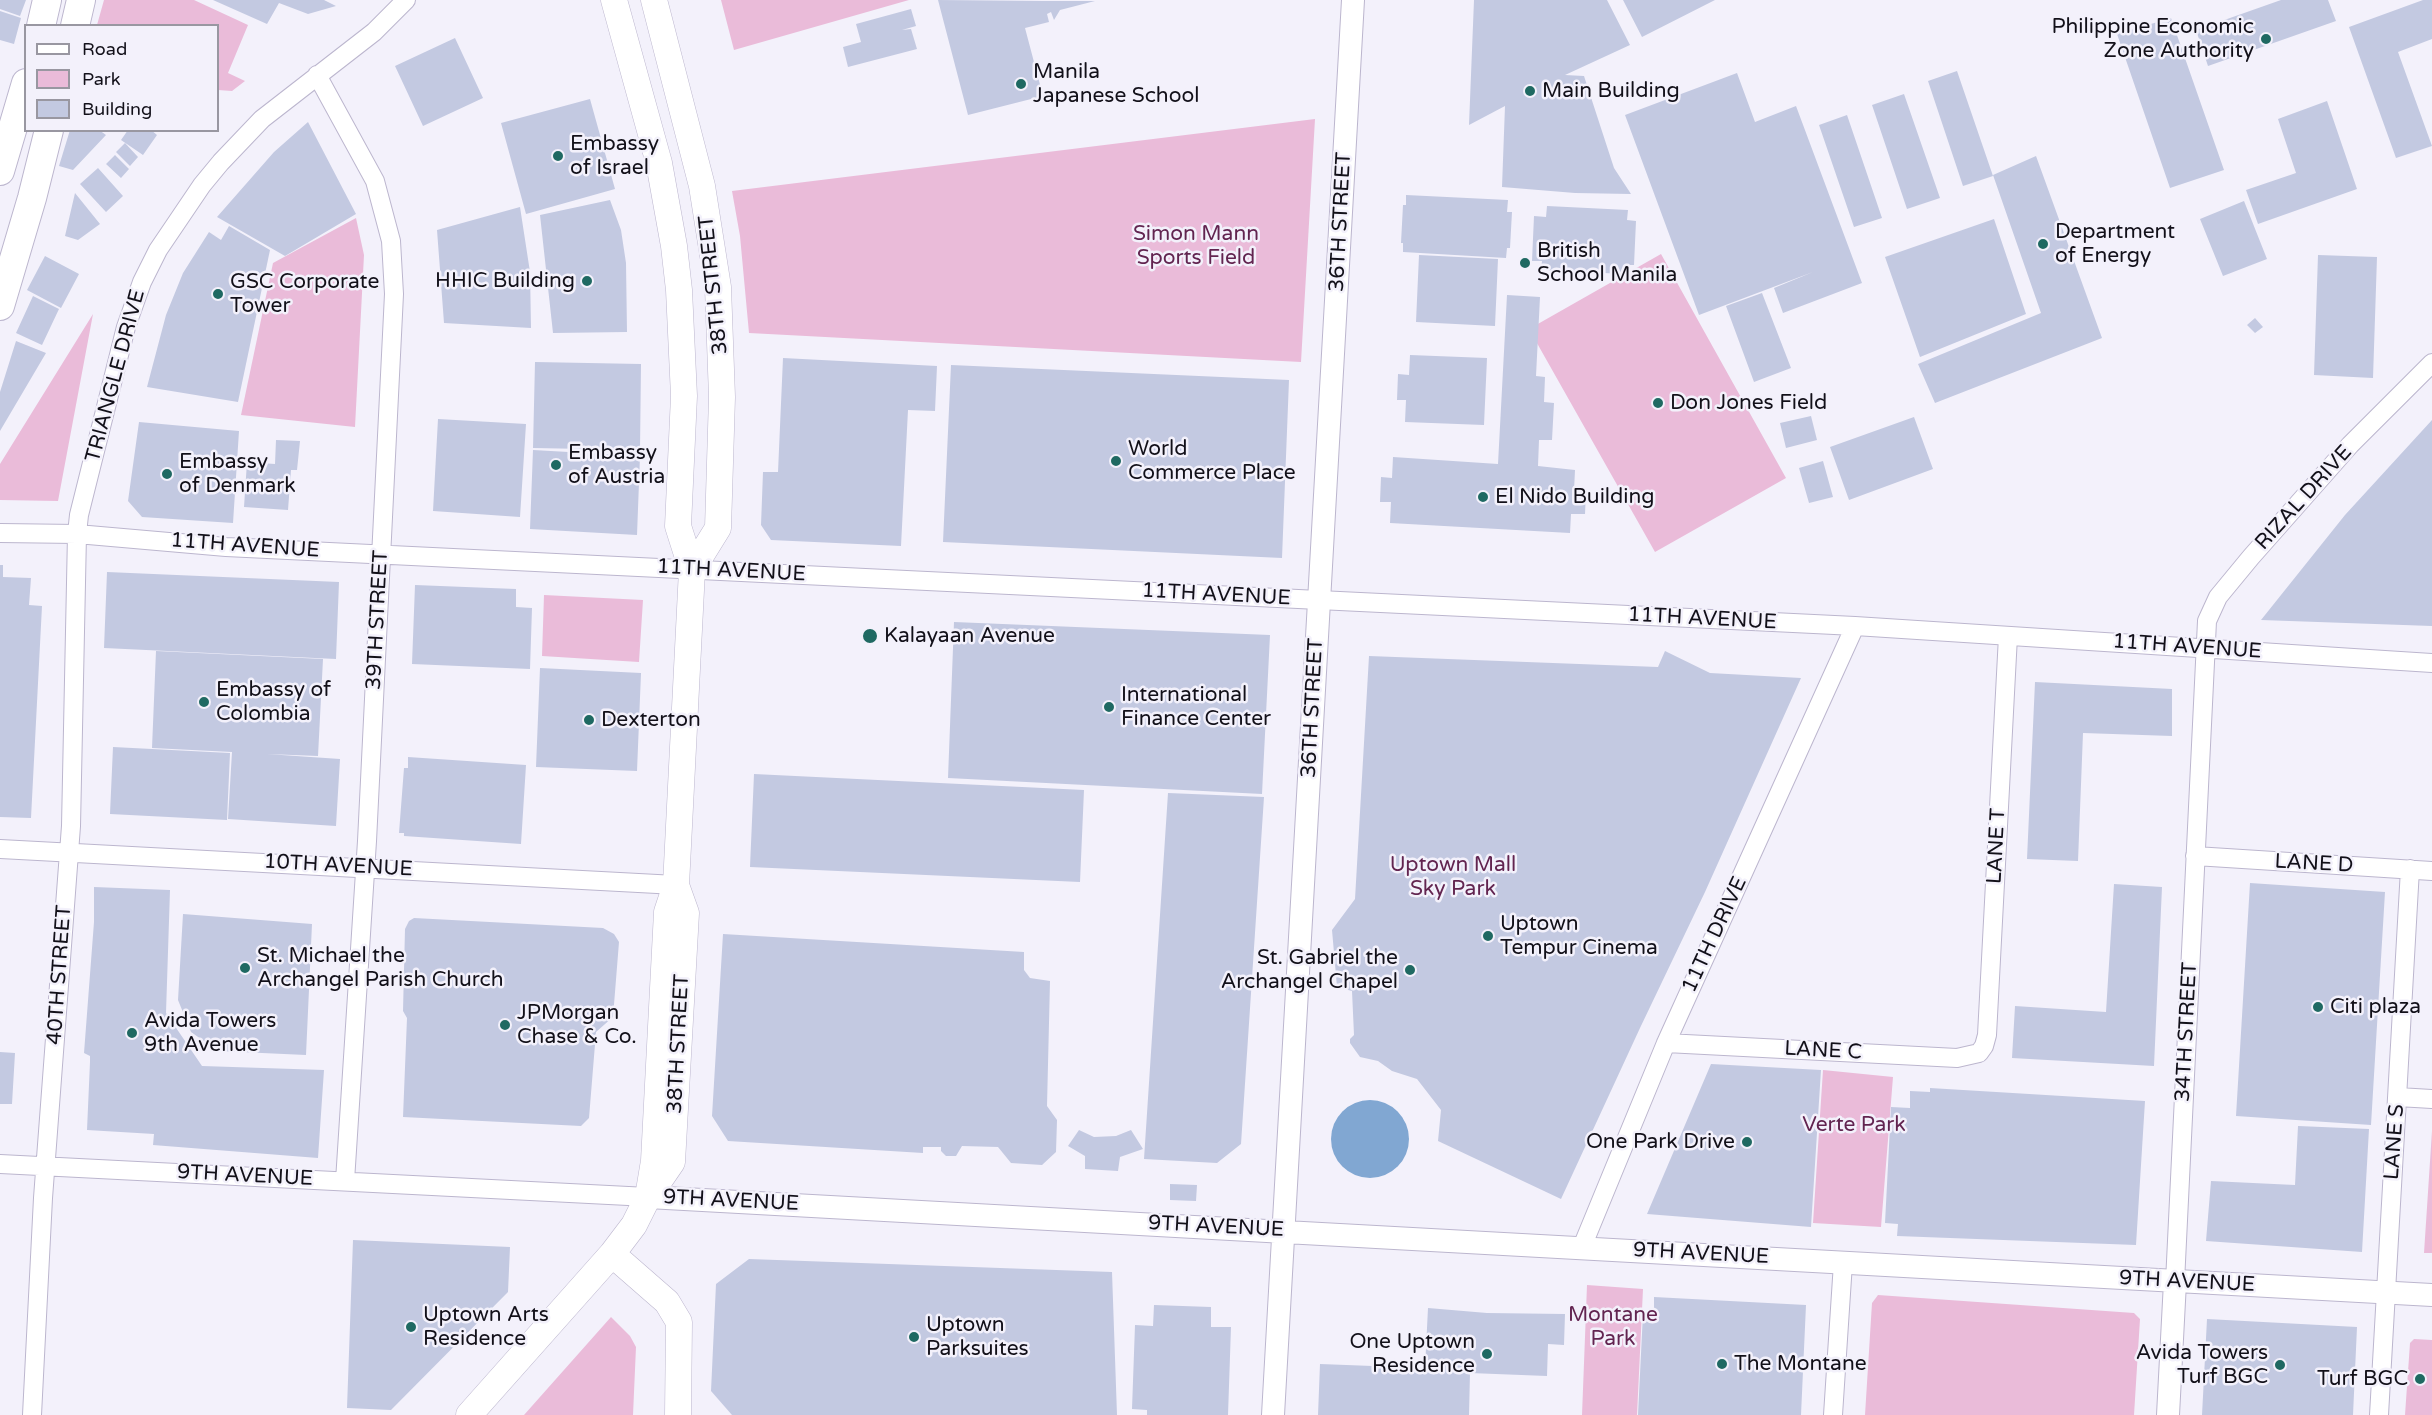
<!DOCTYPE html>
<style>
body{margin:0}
#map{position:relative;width:2432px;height:1415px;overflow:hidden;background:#f3f1fb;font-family:"Varela Round",sans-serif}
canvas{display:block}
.legend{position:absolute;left:24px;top:24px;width:195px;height:108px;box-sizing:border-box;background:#f3f1fb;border:2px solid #9997a1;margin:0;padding:8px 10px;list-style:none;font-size:18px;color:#121019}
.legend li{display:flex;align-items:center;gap:12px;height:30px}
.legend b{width:30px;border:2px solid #9997a1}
</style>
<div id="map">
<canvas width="2432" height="1415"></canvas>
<ul class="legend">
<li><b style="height:8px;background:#fff"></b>Road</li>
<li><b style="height:16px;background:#eabbd9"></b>Park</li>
<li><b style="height:16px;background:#c3c9e1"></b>Building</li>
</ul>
</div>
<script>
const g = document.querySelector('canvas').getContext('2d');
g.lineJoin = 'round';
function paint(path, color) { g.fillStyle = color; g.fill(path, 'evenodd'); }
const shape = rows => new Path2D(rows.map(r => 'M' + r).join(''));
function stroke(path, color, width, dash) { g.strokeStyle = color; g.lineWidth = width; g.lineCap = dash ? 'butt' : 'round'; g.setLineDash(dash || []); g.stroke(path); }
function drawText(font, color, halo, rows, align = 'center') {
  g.font = font + ' "Varela Round",sans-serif'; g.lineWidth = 5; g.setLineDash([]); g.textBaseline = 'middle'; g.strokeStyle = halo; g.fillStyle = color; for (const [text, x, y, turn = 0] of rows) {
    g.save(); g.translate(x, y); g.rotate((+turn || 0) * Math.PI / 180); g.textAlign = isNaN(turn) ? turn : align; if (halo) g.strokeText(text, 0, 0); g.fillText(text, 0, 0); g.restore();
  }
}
const green = shape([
 [104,0,194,0,248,25,228,73,245,81,232,91,218,90,218,26,97,25],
 [721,0,909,0,734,50],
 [1315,119,1301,362,749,333,740,236,732,191],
 [356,218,364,255,355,427,241,415,273,263],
 [1661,254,1786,478,1655,552,1529,329],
 [93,314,58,501,0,500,0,464],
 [544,595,643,600,639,662,542,656],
 [1823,1070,1893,1077,1881,1227,1813,1223],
 [2432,1131,2432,1253,2424,1253],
 [1587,1285,1643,1289,1637,1415,1582,1415],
 [1878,1295,2134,1313,2140,1319,2134,1415,1865,1415,1872,1303],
 [611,1317,630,1336,636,1347,633,1415,524,1415],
 [2414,1339,2432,1340,2432,1415,2405,1415,2410,1343]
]);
const water = shape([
 '1331 1139a39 39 0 1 1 78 0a39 39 0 1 1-78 0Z'
]);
const building = shape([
 [0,0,26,0,20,16,0,9],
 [213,0,324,0,336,6,308,14,279,3,267,24],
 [938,0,1043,1,1095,1,1060,10,1054,20,1051,12,1047,14,1049,22,1025,28,1043,96,968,115],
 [1474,0,1607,0,1630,45,1565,75,1584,76,1614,168,1631,194,1575,193,1502,187,1505,106,1469,125],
 [1623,0,1715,0,1642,37],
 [2281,0,2328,0,2336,21,2208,66,2196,30],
 [2423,0,2432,0,2432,39,2398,52,2432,146,2396,158,2349,27],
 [911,9,916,26,902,30,911,29,917,49,848,67,843,47,861,42,856,24],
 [0,11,21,18,14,44,0,40],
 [2171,18,2224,170,2170,188,2117,34],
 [455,38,483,98,423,126,395,66],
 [1957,71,1993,176,1963,186,1928,81],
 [1737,73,1755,122,1796,106,1862,283,1783,313,1774,288,1813,272,1699,315,1625,115],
 [1904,94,1940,198,1907,209,1872,105],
 [590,99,615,189,526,214,501,123],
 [2327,101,2357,189,2258,224,2246,190,2296,173,2278,119],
 [1847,115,1882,218,1854,227,1819,125],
 [308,122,356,214,285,256,217,217,274,152],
 [70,130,99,130,106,135,73,170,59,166],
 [128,130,151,130,157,135,143,155,121,140],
 [125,143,138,157,130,166,116,152],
 [115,155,129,169,121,178,106,164],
 [2036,156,2102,338,1935,403,1918,364,2041,313,1993,175],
 [98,168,123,196,106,212,80,184],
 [75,193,100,224,78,240,65,236],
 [1406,195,1508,200,1507,212,1512,212,1510,248,1507,248,1506,258,1403,252,1403,243,1401,243,1403,205,1406,205],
 [610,200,621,230,626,263,627,332,553,333,540,215],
 [2244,201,2267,259,2223,276,2200,219],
 [1547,206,1628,210,1627,220,1636,221,1634,265,1625,265,1625,274,1541,270,1542,261,1532,261,1534,216,1546,217],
 [520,207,530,272,531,328,444,323,437,230],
 [1994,219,2026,314,1920,357,1885,257],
 [229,226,270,250,238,402,147,387,166,315,183,273,209,232,221,240],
 [1419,255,1498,259,1495,326,1416,322],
 [2318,255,2377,257,2373,378,2314,375],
 [45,256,79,274,61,308,27,290],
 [1762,293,1791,368,1754,382,1726,306],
 [1507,295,1540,297,1536,376,1545,377,1544,402,1554,403,1552,440,1539,440,1538,466,1575,470,1574,491,1586,491,1585,514,1571,514,1570,533,1390,523,1391,502,1380,502,1381,477,1392,478,1393,457,1498,464],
 [33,296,59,309,42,345,16,333],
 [2255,318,2263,327,2255,333,2247,325],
 [16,341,46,353,0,431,0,392],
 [1410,355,1487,358,1484,425,1405,422,1406,400,1397,400,1398,374,1409,375],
 [783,358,937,366,935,411,908,410,901,546,771,540,761,525,763,472,778,472],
 [535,362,641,364,640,450,533,448],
 [951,365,1289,380,1282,558,943,542],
 [1811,416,1817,440,1786,448,1780,423],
 [1914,417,1933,469,1849,500,1830,447],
 [438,419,526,424,520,517,433,511],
 [2432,420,2432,626,2261,620,2345,515],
 [139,422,239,431,233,523,142,517,128,501],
 [276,440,300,441,297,470,291,470,288,510,244,507,247,462,275,464],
 [533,450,640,456,637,535,530,529],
 [1823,461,1833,497,1809,503,1799,468],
 [0,565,3,565,3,577,31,578,29,605,42,606,31,818,0,817],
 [107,572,339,582,336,659,104,648],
 [415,585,516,589,516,607,532,608,530,669,412,664],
 [954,622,1270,635,1262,794,948,778],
 [156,651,323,659,318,756,267,754,340,759,336,826,228,819,232,752,152,748],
 [1665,651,1710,673,1801,678,1705,892,1640,1028,1561,1199,1438,1141,1441,1110,1417,1079,1392,1071,1378,1061,1360,1057,1350,1043,1350,1039,1354,1035,1352,991,1337,987,1332,930,1355,899,1369,656,1658,667],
 [540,668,641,673,637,771,536,767],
 [2035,682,2172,689,2172,736,2083,733,2078,861,2027,859],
 [113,747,230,753,227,820,110,814],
 [408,757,526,765,521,844,404,836,404,833,399,833,404,768,408,768],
 [754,774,1084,790,1080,882,750,867],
 [1168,793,1264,797,1241,1144,1217,1163,1144,1159],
 [2250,883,2385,892,2371,1125,2236,1116],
 [2114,884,2162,887,2154,1066,2012,1058,2015,1006,2106,1012],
 [94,887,170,890,166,1013,202,1066,324,1070,318,1158,153,1145,154,1134,87,1130,90,1062,90,1056,84,1053,94,922],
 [183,914,312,924,306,1055,218,1051,191,1032,178,1000],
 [414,918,603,928,614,934,619,942,613,1017,596,1032,589,1118,581,1126,403,1117,407,1018,403,1011,405,929,409,921],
 [723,934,1024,952,1024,970,1030,978,1050,981,1047,1106,1057,1120,1056,1152,1042,1165,1011,1163,998,1147,962,1146,956,1156,946,1156,941,1151,941,1147,923,1147,923,1153,728,1141,712,1116],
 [0,1052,15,1053,12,1104,0,1104],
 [1711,1064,1821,1070,1811,1227,1647,1214],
 [1930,1088,2145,1101,2136,1245,1897,1236,1898,1224,1885,1223,1891,1107,1910,1108,1910,1091,1930,1092],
 [2298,1126,2369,1129,2362,1252,2206,1241,2211,1181,2295,1185],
 [1079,1130,1094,1137,1116,1136,1131,1130,1143,1149,1120,1157,1118,1171,1085,1169,1085,1156,1068,1146],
 [1170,1184,1197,1185,1196,1201,1170,1200],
 [353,1240,510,1247,508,1292,391,1410,347,1408],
 [749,1259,1112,1272,1117,1415,732,1415,711,1391,716,1284],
 [1654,1297,1806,1305,1801,1415,1638,1415,1643,1313,1654,1313],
 [1154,1305,1211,1307,1211,1327,1231,1327,1228,1415,1147,1415,1147,1410,1132,1409,1135,1325,1153,1326],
 [1428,1308,1487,1313,1565,1314,1564,1345,1548,1344,1547,1376,1470,1373,1469,1415,1318,1415,1320,1364,1425,1368],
 [2207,1319,2357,1327,2353,1415,2202,1415]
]);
const minor = shape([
 [317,75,375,181,391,241,394,294,367,841,345,1181],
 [0,533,77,534,226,547,1855,626,2432,663],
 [0,849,676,885],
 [2195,856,2432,871],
 [1666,1043,1957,1058,1979,1053,1984,1046,1987,1035,2008,636],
 [2398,1097,2432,1099],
 [0,1164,648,1197],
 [1582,1247,1666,1043,1855,626],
 [2175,1282,2207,621,2218,597,2251,557,2350,445,2432,363],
 [32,1415,43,1198,71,826,77,534,79,515,126,327,142,282,158,250,202,185,221,162,262,119,374,32,406,0],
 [1833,1415,1843,1263],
 [2379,1415,2410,869]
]);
const tertiary = shape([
 [648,1197,2432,1295],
 [1273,1415,1353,0],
 [2168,1415,2175,1282]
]);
const secondary = shape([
 [614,0,659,163,674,246,679,290,684,396,678,526,692,570,676,885,667,912,654,1161,648,1197],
 [654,0,702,186,718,287,722,397,718,528,692,570],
 [612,1254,667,1302,679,1322,678,1415],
 [469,1415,612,1254,634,1225,648,1197,672,1162,686,913,676,885]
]);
const primary = shape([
 [41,26,47,0],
 [75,26,81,0],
 [0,171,26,83],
 [0,306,32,198,49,130]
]);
const markers = [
 [2266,39,6,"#1f6962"],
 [1021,84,6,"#1f6962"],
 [1530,91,6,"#1f6962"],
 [558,156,6,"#1f6962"],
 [2043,244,6,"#1f6962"],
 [1525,263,6,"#1f6962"],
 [587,281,6,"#1f6962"],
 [218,294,6,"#1f6962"],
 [1658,403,6,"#1f6962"],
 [1116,461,6,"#1f6962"],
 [556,465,6,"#1f6962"],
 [167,474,6,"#1f6962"],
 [1483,497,6,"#1f6962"],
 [870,636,8,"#1f6962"],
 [204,702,6,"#1f6962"],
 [1109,707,6,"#1f6962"],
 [589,720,6,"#1f6962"],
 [1488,936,6,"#1f6962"],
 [245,968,6,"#1f6962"],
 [1410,970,6,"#1f6962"],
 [2318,1007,6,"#1f6962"],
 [505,1025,6,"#1f6962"],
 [132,1033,6,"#1f6962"],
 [1747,1142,6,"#1f6962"],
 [411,1327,6,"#1f6962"],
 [914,1337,6,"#1f6962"],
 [1487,1354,6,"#1f6962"],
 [1722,1364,6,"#1f6962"],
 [2280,1365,6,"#1f6962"],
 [2420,1379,6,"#1f6962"]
];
const poiNames = [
 ["Philippine Economic",2254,27,"right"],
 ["Zone Authority",2254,51,"right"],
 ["Manila",1033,72],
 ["Japanese School",1033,96],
 ["Main Building",1542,91],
 ["Embassy",570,144],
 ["of Israel",570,168],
 ["Department",2055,232],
 ["of Energy",2055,256],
 ["British",1537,251],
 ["School Manila",1537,275],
 ["HHIC Building",575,281,"right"],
 ["GSC Corporate",230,282],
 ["Tower",230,306],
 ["Don Jones Field",1670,403],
 ["World",1128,449],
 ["Commerce Place",1128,473],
 ["Embassy",568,453],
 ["of Austria",568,477],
 ["Embassy",179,462],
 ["of Denmark",179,486],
 ["El Nido Building",1495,497],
 ["Kalayaan Avenue",884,636],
 ["Embassy of",216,690],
 ["Colombia",216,714],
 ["International",1121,695],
 ["Finance Center",1121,719],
 ["Dexterton",601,720],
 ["Uptown",1500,924],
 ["Tempur Cinema",1500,948],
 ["St. Michael the",257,956],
 ["Archangel Parish Church",257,980],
 ["St. Gabriel the",1398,958,"right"],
 ["Archangel Chapel",1398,982,"right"],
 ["Citi plaza",2330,1007],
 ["JPMorgan",517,1013],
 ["Chase & Co.",517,1037],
 ["Avida Towers",144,1021],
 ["9th Avenue",144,1045],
 ["One Park Drive",1735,1142,"right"],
 ["Uptown Arts",423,1315],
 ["Residence",423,1339],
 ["Uptown",926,1325],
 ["Parksuites",926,1349],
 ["One Uptown",1475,1342,"right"],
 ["Residence",1475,1366,"right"],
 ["Avida Towers",2268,1353,"right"],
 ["Turf BGC",2268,1377,"right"],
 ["The Montane",1734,1364],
 ["Turf BGC",2408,1379,"right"]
];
const streetNames = [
 ["36TH STREET",1341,222,-87],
 ["38TH STREET",714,285,-96],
 ["TRIANGLE DRIVE",116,376,-75],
 ["RIZAL DRIVE",2304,498,-48],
 ["11TH AVENUE",245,546,4],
 ["11TH AVENUE",731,571,3],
 ["11TH AVENUE",1216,595,3],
 ["11TH AVENUE",1702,619,3],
 ["39TH STREET",378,620,-87],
 ["11TH AVENUE",2187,647,4],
 ["36TH STREET",1313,708,-87],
 ["LANE T",1997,846,-87],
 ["LANE D",2314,864,3],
 ["10TH AVENUE",338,866,3],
 ["11TH DRIVE",1715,935,-65],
 ["40TH STREET",60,975,-86],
 ["34TH STREET",2187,1032,-87],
 ["38TH STREET",679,1044,-87],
 ["LANE C",1823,1051,3],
 ["LANE S",2395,1142,-86],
 ["9TH AVENUE",245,1176,3],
 ["9TH AVENUE",731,1201,3],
 ["9TH AVENUE",1216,1227,3],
 ["9TH AVENUE",1701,1254,3],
 ["9TH AVENUE",2187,1282,3]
];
const parkNames = [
 ["Simon Mann",1196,234],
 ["Sports Field",1196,258],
 ["Uptown Mall",1453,865],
 ["Sky Park",1453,889],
 ["Verte Park",1854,1125],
 ["Montane",1613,1315],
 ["Park",1613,1339]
];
paint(green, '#eabbd9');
paint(water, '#81a7d2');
paint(building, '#c3c9e1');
stroke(minor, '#bcb6ce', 20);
stroke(tertiary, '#bcb6ce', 24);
stroke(secondary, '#bcb6ce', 27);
stroke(primary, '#bcb6ce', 30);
stroke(minor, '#fff', 18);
stroke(tertiary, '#fff', 22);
stroke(secondary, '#fff', 26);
stroke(primary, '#fff', 28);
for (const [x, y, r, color] of markers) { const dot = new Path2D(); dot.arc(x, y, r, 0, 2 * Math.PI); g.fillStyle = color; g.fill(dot); stroke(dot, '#f3f1fb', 2); }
drawText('21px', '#121019', '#f3f1fb', poiNames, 'left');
drawText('21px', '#121019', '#f3f1fb', streetNames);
drawText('21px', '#622450', '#f3f1fb', parkNames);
</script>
